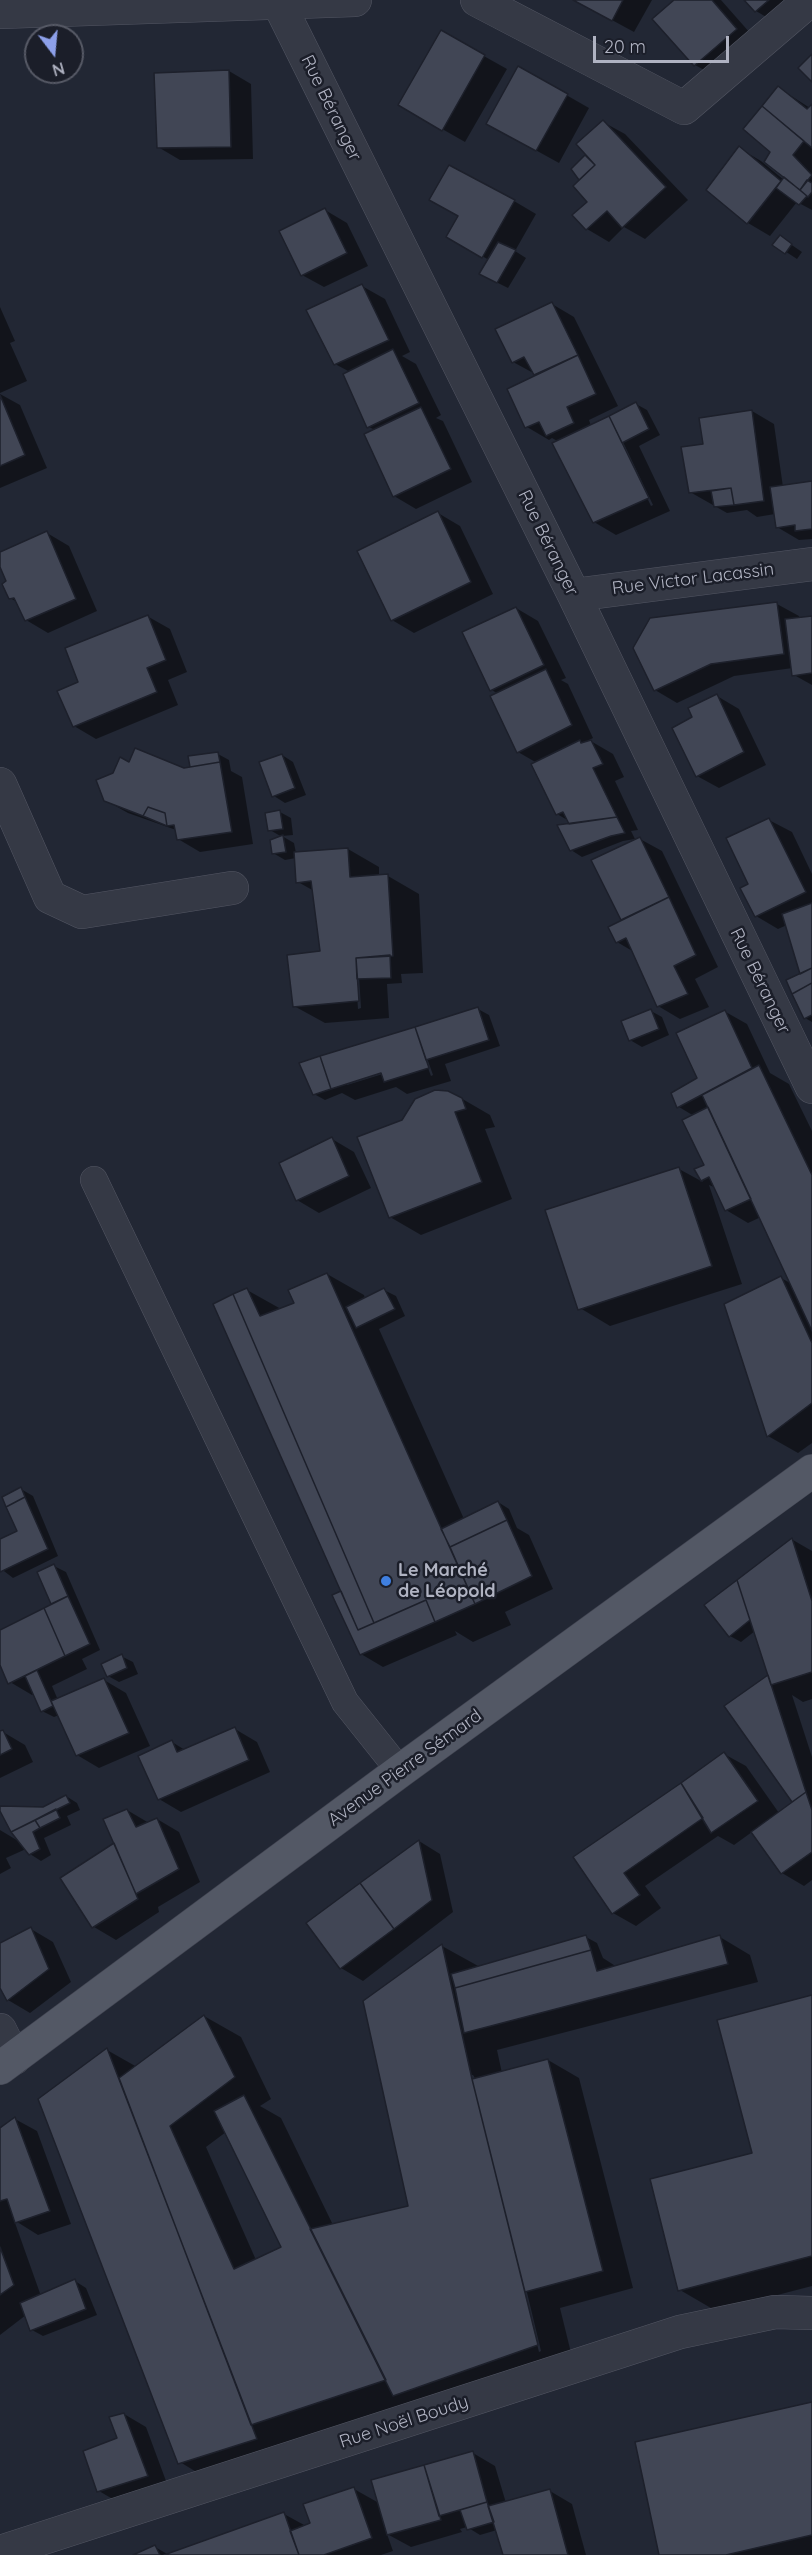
<!DOCTYPE html>
<meta charset="utf-8">
<style>
body{margin:0}
#map{position:relative;width:812px;height:2555px;overflow:hidden;background:#222734;font-family:Quicksand,sans-serif}
canvas{display:block}
.north{position:absolute;left:24px;top:24px;width:60px;height:60px;box-sizing:border-box;background:#1b1e29;border:2px solid #575a66;border-radius:50%;rotate:164deg;font-size:16px;font-weight:700;line-height:24px;text-align:center;color:#b0b3c2}
.north::after{content:'';display:block;margin:auto;width:21px;height:27px;background:#8da0ea;clip-path:polygon(50% 0,100% 100%,50% 72%,0 100%)}
.scale{position:absolute;left:593px;top:36px;width:136px;height:27px;box-sizing:border-box;border:3px solid #b0b3c2;border-top:0;padding-left:8px;font-size:18px;line-height:21px;white-space:nowrap;color:#b0b3c2;-webkit-text-stroke:4px #1b1e29;paint-order:stroke}
</style>
<div id="map">
<canvas width="812" height="2555"></canvas>
<div class="north">N</div>
<div class="scale">20 m</div>
</div>
<script>
const g = document.querySelector('canvas').getContext('2d');
g.lineJoin = 'round';
function paint(path, color) { g.fillStyle = color; g.fill(path, 'evenodd'); }
const shape = rows => new Path2D(rows.map(r => 'M' + r).join(''));
function stroke(path, color, width, dash) { g.strokeStyle = color; g.lineWidth = width; g.lineCap = dash ? 'butt' : 'round'; g.setLineDash(dash || []); g.stroke(path); }
function drawText(font, color, halo, rows, align = 'center') {
  g.font = font + ' Quicksand,sans-serif'; g.lineWidth = 5; g.setLineDash([]); g.textBaseline = 'middle'; g.strokeStyle = halo; g.fillStyle = color; for (const [text, x, y, turn = 0] of rows) {
    g.save(); g.translate(x, y); g.rotate((+turn || 0) * Math.PI / 180); g.textAlign = isNaN(turn) ? turn : align; if (halo) g.strokeText(text, 0, 0); g.fillText(text, 0, 0); g.restore();
  }
}
const shadow = shape([
 [575,0,652,0,634,32],
 [676,0,721,0,758,42,717,77,695,65],
 [746,0,806,0,778,24,756,11],
 [441,32,507,69,465,142,400,105],
 [519,68,589,108,559,163,510,136],
 [229,71,251,84,253,159,180,160,158,147],
 [779,88,810,108,812,106,812,210,797,202,770,236,748,223,708,189,739,148,761,161,784,180,786,177,772,152],
 [603,122,625,134,688,200,645,239,624,227,609,242,587,229,589,202,581,180,573,169,586,157,592,160],
 [514,201,536,214,515,251,526,258,508,288,492,280,489,260,448,237,460,216],
 [325,210,347,223,368,266,324,287,302,275],
 [780,237,802,252,797,259,774,244],
 [362,286,385,299,410,352,402,356,416,364,441,415,436,418,443,421,472,482,416,509,394,496,375,430,369,427,350,372,335,364],
 [552,304,574,317,618,406,589,420,591,426,636,404,647,410,660,435,639,446,670,511,616,535,594,522,559,442,552,438,549,440,527,427,537,375,513,362],
 [620,442,623,442,653,505,651,506],
 [0,307,15,341,10,343,27,381,0,393],
 [0,394,20,405,47,468,0,488],
 [752,411,774,424,783,487,812,482,812,539,799,540,777,527,775,514,757,517,747,510,727,513,690,492,705,445],
 [438,513,460,526,493,594,414,633,392,620],
 [47,533,69,546,97,611,48,633,26,620,17,602,10,598,8,582,0,563,0,554],
 [777,604,799,616,800,619,812,618,812,685,794,675,793,668,734,676,677,703,655,690],
 [516,608,538,621,566,678,561,680,568,684,593,738,589,740,613,754,624,777,615,781,638,830,631,831,635,839,623,841,582,857,571,850,569,821,557,814,537,763,518,752,498,694,492,690],
 [147,616,170,629,187,672,168,680,178,705,96,739,74,726,80,683],
 [717,696,739,709,766,765,719,788,697,776,694,718],
 [218,754,229,760,231,771,242,777,253,844,200,852,178,839,176,830,128,813,105,800,114,774,130,764,184,770,191,768,190,757],
 [282,755,293,762,306,795,285,803,274,796],
 [280,812,291,818,293,835,282,836,294,843,296,853,348,849,379,867,379,876,388,876,419,894,423,973,401,974,402,983,387,984,389,1018,325,1023,294,1006,322,952,314,891,298,882,296,858,285,860,273,853,282,837,270,830],
 [356,977,359,977,361,1008,358,1009],
 [769,820,792,832,812,874,812,1022,805,1018,802,974,787,925,778,929,756,916,750,885],
 [640,839,662,851,718,967,695,979,709,1007,680,1019,658,1006,634,952,617,942,623,921,593,861],
 [478,1009,489,1015,500,1046,445,1064,451,1081,407,1094,396,1087,355,1100,342,1093,325,1100,314,1094],
 [419,1044,422,1044,433,1075,431,1076],
 [388,1069,389,1072,347,1085,347,1082],
 [651,1011,662,1017,669,1035,642,1047,630,1040],
 [724,1011,747,1024,770,1073,789,1084,812,1131,812,1443,798,1453,768,1436,781,1278,792,1284,761,1217,748,1223,726,1210,716,1188,709,1185,742,1284,610,1326,580,1308,679,1169,703,1182,696,1170,706,1166,694,1116,679,1107,699,1079],
 [459,1097,490,1115,495,1127,485,1129,512,1199,421,1235,390,1217],
 [332,1139,354,1152,371,1188,319,1213,297,1200],
 [327,1274,364,1295,365,1299,384,1290,396,1296,405,1316,379,1329,464,1519,498,1502,509,1509,517,1528,529,1535,553,1589,505,1612,511,1625,473,1642,455,1631,457,1635,383,1667,361,1654,343,1592,247,1290,281,1309,296,1304],
 [21,1489,33,1496,58,1556,13,1578,0,1568,0,1541,19,1532],
 [793,1540,812,1551,812,1699,803,1702,792,1695,812,1757,812,1880,804,1886,782,1873,752,1832,734,1845,718,1836,645,1886,661,1908,636,1926,613,1913,575,1857,724,1754,746,1766,779,1813,794,1802,727,1706,770,1676,755,1631,741,1642,730,1636],
 [54,1566,66,1572,100,1650,82,1659,87,1669,52,1686,58,1700,104,1680,126,1693,150,1746,99,1768,77,1755,59,1715,54,1717,42,1711,34,1694,32,1695,10,1682,0,1662,0,1632,53,1605,39,1573],
 [121,1656,133,1662,138,1674,119,1682,108,1676],
 [235,1729,257,1742,270,1772,181,1812,159,1799,172,1742,185,1750],
 [3,1732,25,1745,33,1762,0,1778,0,1733],
 [66,1796,77,1803,80,1810,67,1816,71,1825,44,1838,51,1855,41,1861,30,1854,26,1849,6,1858,11,1868,0,1874,0,1830,20,1842,0,1807,43,1808],
 [127,1810,149,1823,157,1819,179,1832,200,1882,158,1907,159,1912,116,1940,94,1927,62,1878,116,1843],
 [419,1841,440,1854,453,1912,363,1981,341,1968],
 [31,1929,53,1942,71,1982,30,2013,8,2000,0,1984,0,1945],
 [586,1937,597,1943,603,1958,617,1967,720,1937,750,1955,758,1982,497,2050,502,2073,548,2060,579,2078,633,2288,560,2308,574,2365,216,2484,180,2462,107,2050,137,2067,204,2016,241,2037,271,2099,260,2106,281,2118,333,2225,409,2207,364,2001,442,1946,480,1967],
 [470,2075,473,2075,476,2080,541,2351,539,2352],
 [226,2132,283,2248,256,2260,206,2147],
 [812,1997,812,2286,716,2311,680,2290,753,2154],
 [15,2119,37,2131,71,2224,38,2235,14,2220,41,2296,75,2281,86,2288,97,2315,43,2336,32,2330,26,2315,0,2335,0,2129],
 [812,2404,812,2555,661,2555],
 [124,2414,146,2427,169,2489,121,2504,99,2491,119,2439],
 [473,2453,495,2466,506,2503,550,2491,572,2504,586,2555,505,2555,497,2530,480,2535,467,2527,460,2529,462,2532,411,2547,387,2534,393,2551,381,2555,136,2555,155,2547,169,2555,284,2514,306,2526,354,2489,379,2503]
]);
const building = shape([
 [573,0,623,0,612,21,573,0],
 [674,0,712,0,737,29,694,66,652,19,674,0],
 [744,0,769,0,755,12,744,0],
 [441,30,485,55,442,131,398,105,441,30],
 [812,54,812,82,798,68,812,54],
 [518,66,568,94,536,151,486,124,518,66],
 [229,70,231,147,157,148,154,73,229,70],
 [778,86,807,109,812,104,812,148,762,106,778,86],
 [762,106,804,141,793,155,812,175,800,190,764,162,770,152,743,129,762,106],
 [603,120,666,187,622,228,607,211,586,230,572,215,587,202,573,186,595,165,576,144,603,120],
 [739,146,781,181,747,224,706,190,739,146],
 [585,155,595,165,579,180,571,169,585,155],
 [449,165,515,200,482,258,446,237,458,216,429,200,449,165],
 [784,177,807,196,799,205,776,188,784,177],
 [807,180,812,183,812,192,808,197,800,190,807,180],
 [325,208,347,253,301,276,279,231,325,208],
 [780,235,792,244,785,254,772,245,780,235],
 [498,242,516,250,497,283,479,274,498,242],
 [362,284,389,340,334,365,306,310,362,284],
 [552,302,578,355,534,375,524,357,512,363,495,329,552,302],
 [393,349,419,403,367,428,343,374,393,349],
 [578,355,596,394,567,407,574,423,546,436,539,422,525,428,507,389,578,355],
 [0,395,25,455,0,466,0,395],
 [636,402,649,429,622,443,609,416,636,402],
 [421,407,451,469,393,497,364,434,421,407],
 [752,410,764,501,734,505,731,488,689,493,681,447,703,444,699,418,752,410],
 [609,416,649,498,593,523,552,443,609,416],
 [812,481,812,529,795,531,795,525,776,528,770,487,812,481],
 [731,488,734,505,714,507,711,491,731,488],
 [438,511,471,582,391,621,357,551,438,511],
 [47,531,76,599,25,621,14,598,9,599,2,584,6,581,0,567,0,552,47,531],
 [777,602,784,654,711,664,654,691,633,648,650,618,777,602],
 [516,607,544,665,490,691,462,632,516,607],
 [148,615,166,660,147,668,157,692,73,727,57,691,78,682,65,648,148,615],
 [812,616,812,673,792,676,785,619,812,616],
 [546,669,572,725,517,753,490,696,546,669],
 [717,694,744,752,696,777,672,728,692,717,688,708,717,694],
 [580,740,581,743,591,740,603,764,593,768,617,817,569,824,563,812,556,815,531,764,580,740],
 [135,748,184,768,220,762,232,832,177,840,174,825,167,826,165,813,148,807,143,816,104,801,96,780,113,773,120,757,129,762,135,748],
 [218,752,220,762,190,767,188,756,218,752],
 [282,754,295,788,272,797,259,762,282,754],
 [148,807,165,813,167,826,143,816,148,807],
 [280,810,283,829,268,831,265,813,280,810],
 [617,817,625,833,611,836,570,851,557,825,617,817],
 [769,818,806,892,755,917,740,888,748,884,726,838,769,818],
 [283,835,286,852,272,854,270,840,283,835],
 [640,837,669,897,621,920,591,860,640,837],
 [348,848,350,877,388,874,393,956,356,958,359,1001,293,1007,287,955,320,951,311,881,296,883,294,852,348,848],
 [669,897,696,955,674,966,688,994,657,1007,626,938,616,943,608,927,669,897],
 [812,903,812,968,800,974,782,914,812,903],
 [390,955,391,978,357,979,356,958,390,955],
 [812,968,812,983,792,994,786,980,812,968],
 [812,983,812,1015,804,1019,792,994,812,983],
 [478,1007,489,1040,426,1060,415,1027,478,1007],
 [651,1009,659,1029,629,1041,621,1021,651,1009],
 [725,1010,752,1068,677,1108,671,1093,697,1078,676,1033,725,1010],
 [415,1027,429,1068,384,1082,381,1073,331,1089,320,1056,415,1027],
 [320,1056,331,1089,313,1095,299,1063,320,1056],
 [759,1065,812,1175,812,1331,702,1095,759,1065],
 [435,1090,448,1091,462,1098,466,1109,455,1112,482,1182,389,1218,357,1137,402,1120,415,1099,435,1090],
 [708,1107,751,1199,725,1211,709,1177,701,1181,694,1169,704,1165,682,1120,708,1107],
 [332,1137,349,1176,296,1201,279,1163,332,1137],
 [679,1167,712,1266,578,1310,545,1210,679,1167],
 [327,1273,475,1604,435,1622,426,1600,374,1623,233,1294,247,1288,260,1316,294,1303,288,1290,327,1273],
 [781,1276,812,1343,812,1403,767,1437,724,1304,781,1276],
 [384,1288,395,1309,356,1328,346,1307,384,1288],
 [233,1294,374,1623,358,1630,213,1304,233,1294],
 [21,1487,25,1497,6,1507,2,1497,21,1487],
 [25,1497,48,1549,0,1572,0,1539,17,1531,6,1507,25,1497],
 [498,1501,507,1520,450,1547,441,1529,498,1501],
 [507,1520,532,1576,475,1604,450,1547,507,1520],
 [792,1538,812,1601,812,1672,771,1685,737,1580,792,1538],
 [54,1564,68,1596,51,1604,37,1572,54,1564],
 [737,1580,750,1620,729,1637,704,1605,737,1580],
 [341,1591,358,1630,426,1600,435,1622,360,1655,332,1595,341,1591],
 [68,1596,90,1644,65,1656,44,1608,68,1596],
 [44,1608,65,1656,8,1684,0,1665,0,1630,44,1608],
 [122,1654,127,1668,107,1677,101,1664,122,1654],
 [37,1670,53,1706,41,1712,25,1676,37,1670],
 [768,1675,806,1792,792,1802,724,1706,768,1675],
 [104,1678,129,1733,76,1756,51,1701,104,1678],
 [235,1727,249,1760,158,1800,138,1756,172,1740,177,1752,235,1727],
 [3,1730,12,1749,0,1755,0,1731,3,1730],
 [724,1752,758,1801,711,1833,681,1783,724,1752],
 [681,1783,703,1818,624,1873,640,1895,612,1914,573,1857,681,1783],
 [806,1792,812,1810,812,1852,781,1874,751,1832,806,1792],
 [66,1795,70,1803,11,1832,0,1811,0,1806,43,1807,66,1795],
 [56,1809,60,1818,40,1828,35,1820,56,1809],
 [127,1809,136,1827,157,1818,179,1869,136,1894,103,1819,127,1809],
 [35,1820,40,1828,33,1832,40,1849,29,1855,11,1832,35,1820],
 [419,1840,432,1900,394,1929,360,1883,419,1840],
 [114,1843,138,1899,92,1928,60,1878,114,1843],
 [360,1883,394,1929,340,1969,306,1923,360,1883],
 [31,1927,49,1969,7,2001,0,1988,0,1943,31,1927],
 [586,1935,591,1950,455,1988,451,1974,586,1935],
 [720,1935,728,1964,464,2033,455,1988,591,1950,597,1971,720,1935],
 [442,1944,472,2079,538,2345,393,2396,310,2229,408,2206,363,2001,442,1944],
 [812,1995,812,2256,678,2291,650,2179,752,2153,717,2020,812,1995],
 [204,2015,235,2077,170,2126,234,2269,281,2247,214,2111,244,2095,386,2380,251,2425,119,2078,204,2015],
 [107,2048,257,2439,178,2464,38,2099,107,2048],
 [548,2059,603,2271,525,2292,472,2079,548,2059],
 [15,2117,50,2211,15,2223,7,2199,0,2201,0,2128,15,2117],
 [0,2247,14,2285,0,2295,0,2247],
 [75,2279,86,2309,30,2331,20,2303,75,2279],
 [812,2402,812,2535,726,2555,659,2555,635,2442,812,2402],
 [124,2413,148,2476,97,2492,83,2451,117,2438,109,2417,124,2413],
 [473,2451,487,2502,439,2516,424,2465,473,2451],
 [424,2465,441,2520,387,2535,371,2480,424,2465],
 [354,2487,372,2538,324,2555,299,2555,290,2531,310,2523,303,2504,354,2487],
 [550,2489,568,2555,503,2555,488,2506,550,2489],
 [487,2502,494,2522,467,2530,460,2510,487,2502],
 [284,2512,299,2555,164,2555,284,2512],
 [155,2545,160,2555,133,2555,155,2545]
]);
const service = shape([
 [94,1180,345,1702,400,1771]
]);
const minor = shape([
 [477,0,684,108,810,0],
 [278,2,574,595,812,1087],
 [0,12,355,0],
 [574,595,812,564],
 [0,784,50,897,82,912,232,888],
 [0,2030,14,2058],
 [0,2552,680,2332,775,2312,812,2313]
]);
const primary = shape([
 [0,2068,400,1771,812,1471]
]);
const markers = [
 [386,1581,6,"#3f7fe0"]
];
const streetNames = [
 ["Rue Béranger",331,108,64],
 ["Rue Béranger",548,543,64],
 ["Rue Victor Lacassin",693,579,-7],
 ["Rue Béranger",760,981,64],
 ["Avenue Pierre Sémard",405,1768,-36],
 ["Rue Noël Boudy",404,2422,-18]
];
const poiNames = [
 ["Le Marché",398,1571],
 ["de Léopold",398,1592]
];
paint(shadow, '#0007');
paint(building, '#414655');
stroke(building, '#1d202b', 1.5);
stroke(service, '#535663', 28);
stroke(minor, '#535663', 34);
stroke(primary, '#3f424f', 34);
stroke(service, '#353945', 27);
stroke(minor, '#353945', 33);
stroke(primary, '#535865', 33);
for (const [x, y, r, color] of markers) { const dot = new Path2D(); dot.arc(x, y, r, 0, 2 * Math.PI); g.fillStyle = color; g.fill(dot); stroke(dot, '#1b1e29', 2); }
drawText('18px', '#b0b3c2', '#1b1e29', streetNames);
drawText('bold 18px', '#b0b3c2', '#1b1e29', poiNames, 'left');
</script>
